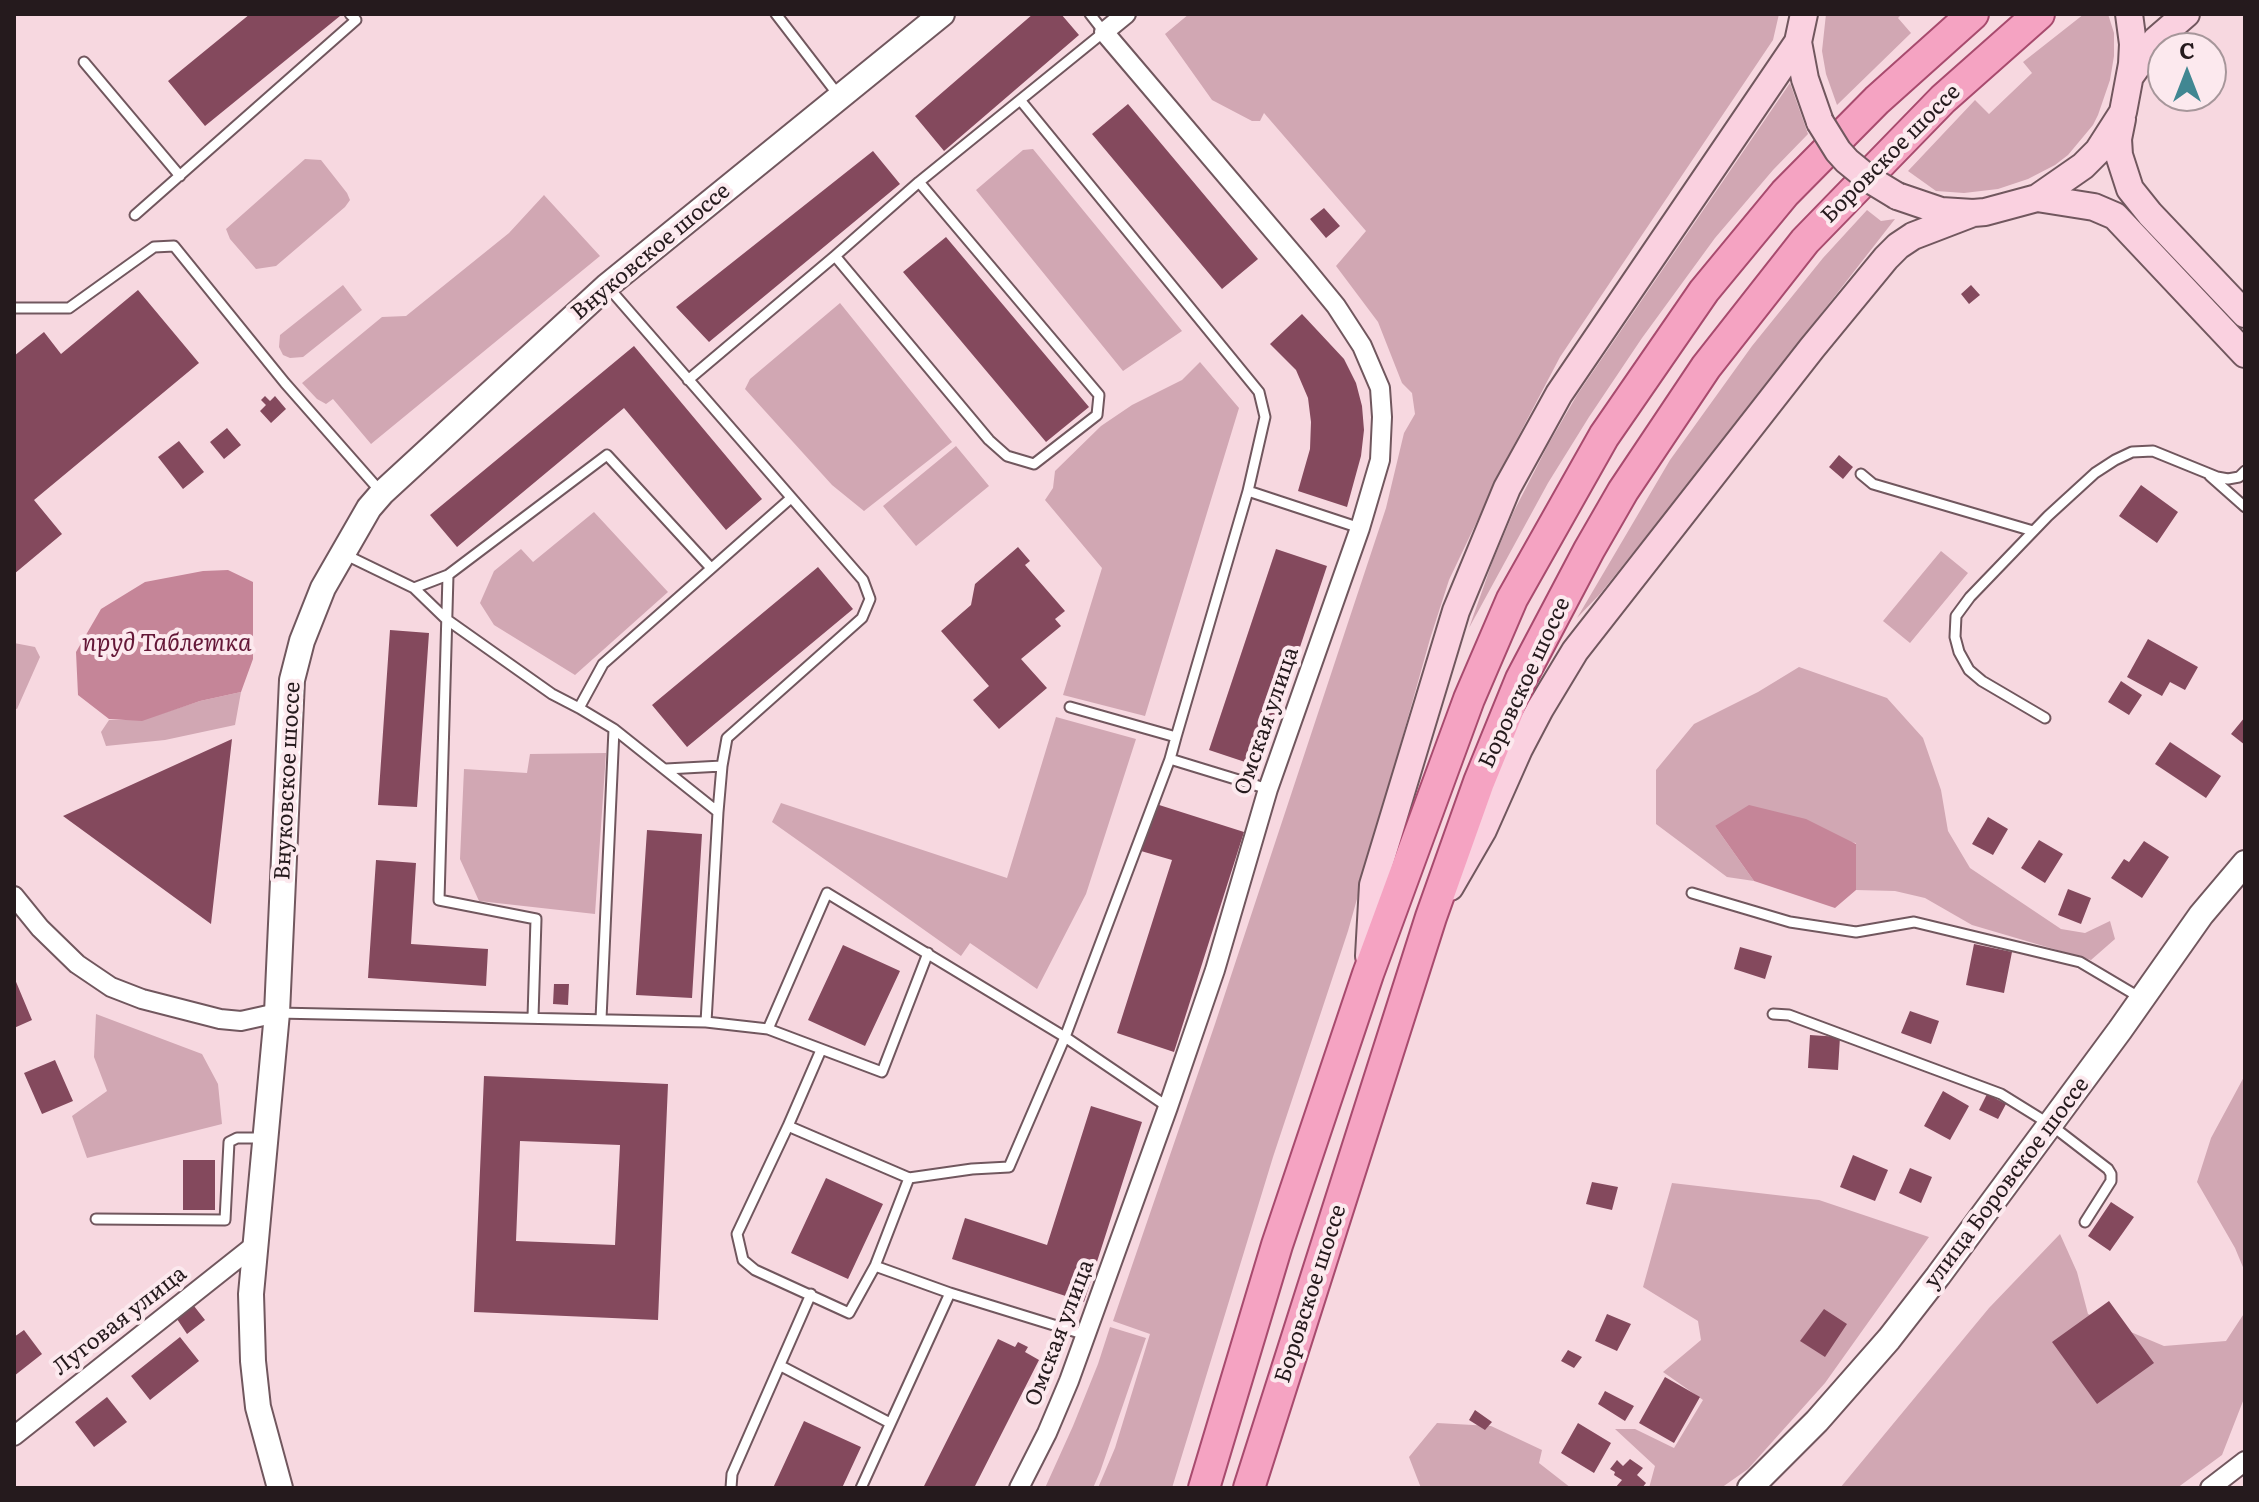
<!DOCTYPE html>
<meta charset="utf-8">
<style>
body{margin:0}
#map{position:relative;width:2259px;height:1502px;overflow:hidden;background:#f7d8e0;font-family:Literata,serif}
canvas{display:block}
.frame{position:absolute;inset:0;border:16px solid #251a1d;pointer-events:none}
.north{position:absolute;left:2147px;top:32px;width:80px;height:80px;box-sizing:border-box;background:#fce9ee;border:2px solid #a6969a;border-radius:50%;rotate:0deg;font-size:22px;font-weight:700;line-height:32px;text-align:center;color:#251a1d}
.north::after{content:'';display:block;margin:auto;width:28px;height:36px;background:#418792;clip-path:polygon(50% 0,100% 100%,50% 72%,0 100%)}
</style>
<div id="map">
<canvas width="2259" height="1502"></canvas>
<div class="frame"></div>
<div class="north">С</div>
</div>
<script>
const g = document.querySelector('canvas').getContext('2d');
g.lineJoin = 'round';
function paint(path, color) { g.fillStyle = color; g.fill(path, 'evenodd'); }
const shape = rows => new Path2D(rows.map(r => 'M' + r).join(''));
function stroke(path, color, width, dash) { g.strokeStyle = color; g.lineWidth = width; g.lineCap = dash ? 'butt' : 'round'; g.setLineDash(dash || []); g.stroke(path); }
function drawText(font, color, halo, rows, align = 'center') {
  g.font = font + ' Literata,serif'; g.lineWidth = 8; g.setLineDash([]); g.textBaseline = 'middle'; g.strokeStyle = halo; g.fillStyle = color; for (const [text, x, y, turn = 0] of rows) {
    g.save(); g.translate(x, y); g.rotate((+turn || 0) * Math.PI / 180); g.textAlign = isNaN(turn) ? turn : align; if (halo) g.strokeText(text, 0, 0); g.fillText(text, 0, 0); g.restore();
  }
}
const green = shape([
 [1189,14,1779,14,1773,40,1560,357,1507,458,1449,580,1430,639,1348,931,1273,1157,1172,1488,1098,1488,1115,1448,1150,1334,1113,1321,1215,1024,1386,508,1404,433,1415,414,1412,393,1402,383,1378,322,1336,266,1366,231,1264,113,1260,121,1252,121,1212,100,1165,34],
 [1826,14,1902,14,1898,18,1911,33,1837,105,1826,74,1822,51],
 [2084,14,2108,14,2114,33,2114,56,2110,80,2098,115,2093,125,2068,155,2055,165,2028,179,1998,189,1964,193,1936,191,1908,171,1975,100,1989,114,2032,73,2023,62],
 [1790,83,1808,134,1773,170,1715,238,1642,338,1589,417,1548,483,1469,628,1492,563,1514,511,1548,445,1577,395],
 [1033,149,1182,331,1123,371,976,190,1023,150],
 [305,159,321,160,347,193,350,200,345,207,276,266,256,269,230,239,226,229],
 [544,195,600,256,371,444,333,399,326,404,317,399,302,383,382,317,406,316,509,233],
 [1867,210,1881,221,1895,219,1685,488,1600,594,1577,618,1670,460,1752,346,1823,258],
 [343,285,362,310,303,357,290,358,283,355,279,347,280,335],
 [840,303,952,442,864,511,832,485,745,389,750,379],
 [1200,362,1239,408,1145,716,1063,695,1102,568,1045,500,1053,488,1055,471,1101,426,1132,405,1182,380],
 [956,446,989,486,916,546,883,506],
 [594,512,668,592,575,675,494,625,480,603,494,571,521,549,533,562],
 [1941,551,1968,573,1910,643,1883,621],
 [14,643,35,647,40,657,17,709,14,708],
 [1799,667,1887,698,1923,738,1941,790,1948,831,1970,868,2061,929,2085,933,2110,921,2115,939,2091,960,1972,925,1925,898,1895,891,1856,890,1856,843,1715,826,1754,881,1727,877,1656,824,1656,770,1694,724,1758,692],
 [241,692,235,725,165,740,106,746,101,732,109,720,142,720,200,701],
 [1056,717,1136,739,1086,894,1037,989,970,943,961,956,772,822,781,803,1007,878],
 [606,753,595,914,479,901,460,859,464,769,527,773,530,754],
 [96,1014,202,1054,218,1084,222,1124,87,1158,72,1116,107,1091,94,1057],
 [2245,1075,2245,1272,2235,1248,2197,1182,2211,1138],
 [1672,1183,1819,1200,1929,1237,1825,1383,1748,1469,1721,1488,1649,1488,1655,1466,1615,1429,1635,1429,1674,1448,1703,1400,1663,1372,1701,1340,1698,1321,1643,1287],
 [2060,1234,2077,1272,2088,1314,2164,1346,2226,1341,2245,1312,2245,1396,2222,1455,2177,1488,1840,1488,1989,1308],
 [1110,1327,1146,1338,1100,1472,1093,1488,1045,1488,1073,1426,1098,1364],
 [1437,1423,1491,1426,1542,1450,1539,1463,1571,1488,1421,1488,1409,1457]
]);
const water = shape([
 [228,570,253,582,253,659,241,692,200,701,142,721,109,719,78,695,76,652,101,609,145,582,203,571],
 [1749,805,1806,819,1856,844,1856,890,1835,908,1754,881,1715,826]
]);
const building = shape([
 [250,14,339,14,340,16,205,126,168,81],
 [1033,14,1061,14,1079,35,944,151,915,116],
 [1128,104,1258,259,1222,289,1092,134],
 [873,151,900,184,709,342,676,307],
 [1324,208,1340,226,1326,238,1310,219],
 [946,237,1089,407,1046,442,903,272],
 [1971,285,1980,295,1969,304,1961,294],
 [138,290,199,363,34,500,62,534,14,574,14,356,44,332,61,354],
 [1302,314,1344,359,1356,383,1362,406,1364,430,1361,456,1347,507,1298,491,1310,449,1311,422,1308,398,1296,370,1270,344],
 [634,346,762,499,726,530,624,408,457,547,430,515],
 [265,396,270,401,275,396,286,409,271,423,260,411,266,405,261,400],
 [227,428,241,445,224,459,210,442],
 [179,441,204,472,183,489,158,457],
 [1839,455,1853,467,1843,479,1829,467],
 [2141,485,2178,512,2157,543,2119,516],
 [1018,547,1030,561,1025,565,1065,611,1055,619,1061,626,1021,659,1047,688,999,729,973,700,989,686,941,631,971,605,975,584],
 [1276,549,1327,566,1260,767,1209,750],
 [818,567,853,609,687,747,652,705],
 [390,630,429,633,417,807,378,805],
 [2148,639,2198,667,2185,690,2170,682,2162,696,2127,677],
 [2121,681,2142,695,2129,715,2108,702],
 [2245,717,2245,745,2231,734],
 [232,739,211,924,63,816],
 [2170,742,2221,776,2206,798,2155,764],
 [1156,804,1244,832,1174,1052,1117,1033,1172,860,1141,851],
 [1988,817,2008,829,1993,855,1972,844],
 [647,830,702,834,692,998,636,995],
 [2039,840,2063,854,2045,883,2021,868],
 [2144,841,2169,857,2142,898,2111,878,2124,859,2129,862],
 [376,860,416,863,411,944,488,949,486,986,368,978],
 [2068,889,2091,898,2081,924,2058,915],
 [1974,944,2012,952,2004,993,1966,985],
 [843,945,900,971,865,1046,808,1020],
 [1740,947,1772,956,1765,979,1734,969],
 [14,977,32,1020,14,1028],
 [554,984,569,984,568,1005,553,1004],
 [1910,1011,1939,1021,1931,1044,1901,1033],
 [1810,1035,1840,1037,1838,1070,1808,1068],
 [55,1060,73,1101,42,1114,24,1073],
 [484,1076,668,1084,658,1320,474,1312],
 [520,1141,620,1145,615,1245,516,1241],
 [1943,1091,1969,1106,1950,1140,1924,1126],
 [1987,1094,2006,1104,1998,1119,1979,1110],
 [1091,1106,1142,1122,1084,1302,952,1259,965,1218,1047,1245],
 [1853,1155,1888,1170,1875,1201,1840,1187],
 [183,1160,215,1160,215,1210,183,1210],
 [1910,1168,1932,1177,1921,1203,1899,1193],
 [826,1178,883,1204,848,1279,791,1253],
 [1592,1182,1618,1187,1612,1210,1586,1204],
 [2111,1202,2134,1217,2110,1251,2088,1236],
 [2109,1301,2154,1363,2097,1404,2052,1342],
 [194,1306,205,1320,187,1334,177,1319],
 [1824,1309,1847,1324,1825,1357,1800,1341],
 [1607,1314,1631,1324,1617,1351,1595,1341],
 [24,1330,42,1354,14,1376,14,1337],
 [180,1337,199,1361,150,1400,131,1376],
 [998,1339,1015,1347,1018,1342,1028,1347,1025,1352,1039,1360,974,1488,923,1488],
 [1568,1350,1582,1357,1574,1368,1561,1361],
 [1665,1377,1700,1397,1674,1443,1639,1423],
 [1605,1391,1634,1406,1625,1421,1598,1404],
 [107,1397,127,1422,94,1447,75,1422],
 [1475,1410,1492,1422,1485,1430,1469,1420],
 [804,1421,861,1447,842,1488,773,1488],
 [1578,1423,1611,1443,1594,1473,1561,1453],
 [1630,1459,1643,1468,1637,1475,1646,1483,1642,1488,1615,1488,1622,1480,1614,1475,1615,1472,1610,1469,1617,1460,1623,1466]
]);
const service = shape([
 [776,14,839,96],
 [84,62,180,176],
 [1021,101,1259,392,1265,417,1248,491,1360,528],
 [135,215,356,20,350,14],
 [835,256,989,440,1007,456,1034,464,1097,415,1099,395,919,182],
 [608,287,863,580,870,599,862,618,727,738,722,766,718,812],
 [14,308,69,308,154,247,174,246,285,383,381,492],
 [688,380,835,256,919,182,1104,32,1090,14],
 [1861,474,1873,484,2033,531],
 [2210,476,2245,507],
 [346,555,414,588,446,619,552,694,579,708],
 [414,588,448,575],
 [1070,707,1176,737,1248,491],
 [2045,718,1982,681,1969,670,1959,652,1955,637,1956,616,1970,597,2048,516,2095,473,2115,460,2132,452,2153,451,2217,477,2228,479,2239,477,2245,471],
 [614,729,579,708,603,664,791,498],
 [1176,737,1170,759,1268,789],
 [666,769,722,766],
 [1692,893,1790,922,1856,932,1914,922,2080,962,2139,997],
 [277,1013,706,1022,768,1029,882,1072,928,953],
 [1773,1014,1789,1015,2001,1094,2051,1125,2108,1169,2111,1174,2111,1181,2085,1222],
 [533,1017,536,919,439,900,448,575,607,455,711,568],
 [601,1019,614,729,718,812,706,1022],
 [768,1029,827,893,1065,1037,1168,1107],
 [788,1126,821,1050],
 [909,1178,972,1169,1009,1167,1065,1037,1170,759],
 [96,1219,225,1220,229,1142,237,1138,262,1138],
 [875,1266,849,1313,755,1270,743,1260,737,1234,788,1126,909,1178,875,1266,950,1293],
 [781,1366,890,1423],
 [731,1488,732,1474,811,1294],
 [861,1488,950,1293,1086,1335]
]);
const minor = shape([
 [14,896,40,928,77,964,111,987,142,999,220,1019,241,1021,277,1013],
 [14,1436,256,1244],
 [1019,1488,1047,1433,1069,1381,1168,1107,1215,970,1268,789,1360,528,1380,460,1382,417,1380,388,1362,346,1336,306,1304,267,1104,32,1126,14],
 [2210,1488,2245,1461]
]);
const tertiary = shape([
 [280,1488,258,1407,253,1361,251,1294,277,1013,292,680,302,641,323,588,369,508,382,493,607,286,942,14],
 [1750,1488,1817,1421,1889,1339,1938,1276,2120,1030,2201,915,2245,863]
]);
const secondary = shape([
 [1798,42,1805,79,1820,122],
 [2131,75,2156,40,2186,14],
 [2122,119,2118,139,2119,155,2130,189,2150,214,2245,314],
 [1897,196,1941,211,1973,213,1985,212,2037,198,2083,166,2098,151,2123,112,2132,64,2133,44,2129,14],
 [2037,198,2094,207,2115,216,2245,354],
 [1450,887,1483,830,1519,749,1540,709,1575,651,1812,348,1886,258,1898,246,1913,236,1973,213],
 [1369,956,1373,885,1456,611,1507,488,1559,394,1798,42,1804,14]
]);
const primary = shape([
 [1204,1488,1277,1245,1368,974,1469,699,1512,599,1604,436,1704,291,1785,193,1877,100,1973,14],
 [1249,1488,1431,917,1479,782,1521,679,1589,550,1623,491,1706,367,1805,241,1943,99,2039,14]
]);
const secondaryBridge = shape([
 [1820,122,1838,151,1847,161,1869,179,1897,196]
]);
const streetNames = [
 ["Боровское шоссе",1891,154,-45],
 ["Внуковское шоссе",651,252,-40],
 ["Боровское шоссе",1525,683,-65],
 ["Омская улица",1267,721,-71],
 ["Внуковское шоссе",288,781,-87],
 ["улица Боровское шоссе",2007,1183,-53],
 ["Боровское шоссе",1311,1294,-72],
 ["Луговая улица",120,1321,-38],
 ["Омская улица",1060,1333,-69]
];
const waterNames = [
 ["пруд Таблетка",167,644]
];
paint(green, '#d1a7b3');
paint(water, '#c58598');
paint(building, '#84495d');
stroke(service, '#71575e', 13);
stroke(minor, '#71575e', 22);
stroke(tertiary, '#71575e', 28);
stroke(secondary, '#71575e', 30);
stroke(primary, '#a84b6e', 34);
stroke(service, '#fff', 9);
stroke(minor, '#fff', 18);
stroke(tertiary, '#fff', 24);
stroke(secondary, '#fad1e0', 26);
stroke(primary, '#f5a3c2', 30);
stroke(secondaryBridge, '#71575e', 30, []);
stroke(secondaryBridge, '#fad1e0', 26);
drawText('22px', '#251a1d', '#fce9ee', streetNames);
drawText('italic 24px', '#641737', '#fce9ee', waterNames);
</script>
